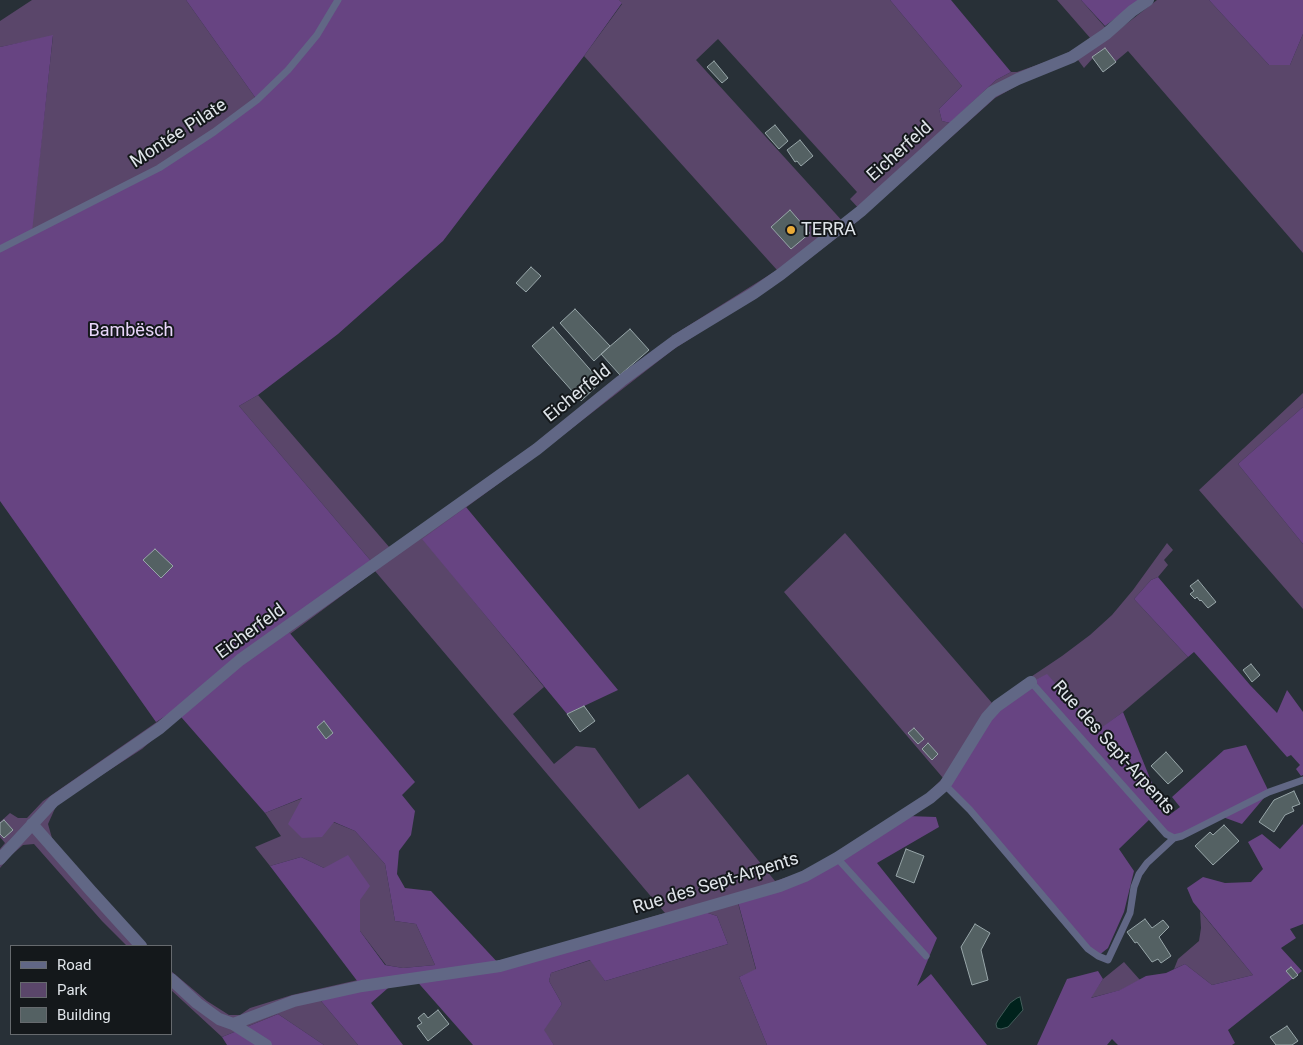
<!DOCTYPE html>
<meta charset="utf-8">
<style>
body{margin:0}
#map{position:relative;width:1303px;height:1045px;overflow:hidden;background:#283037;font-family:Roboto,sans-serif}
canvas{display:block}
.legend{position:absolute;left:10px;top:945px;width:162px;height:90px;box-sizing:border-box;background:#14181b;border:1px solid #666a6e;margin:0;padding:6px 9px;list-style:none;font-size:15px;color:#e0e5ea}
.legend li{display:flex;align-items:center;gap:10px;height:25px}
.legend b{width:25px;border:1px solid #666a6e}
</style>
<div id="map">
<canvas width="1303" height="1045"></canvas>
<ul class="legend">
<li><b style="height:6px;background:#616785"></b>Road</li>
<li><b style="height:14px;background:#5a466a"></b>Park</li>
<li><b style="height:14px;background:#546163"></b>Building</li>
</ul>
</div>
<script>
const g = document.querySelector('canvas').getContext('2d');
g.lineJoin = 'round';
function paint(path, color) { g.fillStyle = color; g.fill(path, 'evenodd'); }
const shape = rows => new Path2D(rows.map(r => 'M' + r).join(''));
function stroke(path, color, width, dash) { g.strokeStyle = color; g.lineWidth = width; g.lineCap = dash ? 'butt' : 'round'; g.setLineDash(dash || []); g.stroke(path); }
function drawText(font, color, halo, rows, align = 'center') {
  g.font = font + ' Roboto,sans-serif'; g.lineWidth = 4; g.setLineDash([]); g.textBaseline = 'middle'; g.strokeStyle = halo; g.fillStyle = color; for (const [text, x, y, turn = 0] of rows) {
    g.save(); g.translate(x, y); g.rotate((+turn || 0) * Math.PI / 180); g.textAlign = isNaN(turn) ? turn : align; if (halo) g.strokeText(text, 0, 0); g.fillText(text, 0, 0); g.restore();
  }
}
const green = shape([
 [32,0,186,0,257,100,159,168,31,233,53,36,0,47,0,21],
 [619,0,890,0,962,86,939,109,942,121,950,123,996,80,1011,72,1017,72,1054,59,1069,52,1091,39,1057,0,1081,0,1112,35,1157,0,1209,0,1269,65,1290,65,1303,34,1303,253,1128,51,1103,72,1093,58,1084,68,1078,60,1022,83,995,98,859,220,785,278,674,349,535,457,423,539,544,687,513,714,554,764,576,746,595,748,639,809,688,774,775,881,803,872,834,854,927,794,943,778,784,592,845,533,992,703,1062,656,1090,635,1112,615,1133,590,1167,543,1173,550,1164,560,1168,565,1158,577,1151,580,1134,599,1188,657,1123,712,1099,730,1047,675,1031,682,997,706,987,717,945,785,949,788,840,861,807,880,781,890,738,903,756,970,739,977,767,1045,554,1045,543,1030,562,1004,549,981,551,973,591,960,605,981,728,944,717,916,705,912,537,961,500,966,497,961,532,952,665,913,375,571,290,634,283,625,371,561,239,406,258,395,390,548,536,444,539,447,621,381,675,341,672,336,777,270,584,56,622,4],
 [718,39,857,192,850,199,861,211,845,224,696,60],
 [1303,393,1303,407,1238,464,1303,544,1303,609,1199,490],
 [174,710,180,716,142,749,57,804,48,824,52,838,93,887,148,946,127,946,102,921,34,844,23,845,9,857,0,868,0,849,5,843,0,837,0,822,10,813,18,818,27,818,43,801],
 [303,798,333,822,355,831,385,864,395,921,416,924,435,965,403,968,386,965,360,931,360,900,324,868,301,857,270,866,255,847,281,836,265,813],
 [1200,911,1253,975,1212,985,1185,964,1174,969,1178,959,1199,941,1201,928],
 [1124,962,1140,980,1121,990,1090,998,1103,979],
 [171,971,207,1001,229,1015,240,1015,250,1008,292,995,358,980,362,986,321,1001,358,1045,324,1045,278,1014,222,1037,171,990]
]);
const forest = shape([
 [186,0,619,0,622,3,584,56,443,241,338,334,258,395,239,406,371,561,283,625,415,782,402,795,415,811,411,835,399,851,397,874,405,888,431,891,500,965,705,912,717,916,728,944,605,981,590,960,551,973,549,981,562,1004,544,1030,554,1045,473,1045,414,978,396,981,371,1003,403,1045,358,1045,321,1001,361,986,270,866,301,857,324,868,348,855,370,886,360,900,360,931,385,965,403,968,435,965,416,924,395,921,385,864,355,831,334,822,322,837,302,838,288,824,302,798,265,813,175,710,156,722,0,501,0,47,53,35,32,232,159,168,257,100],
 [890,0,951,0,1011,72,996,80,950,123,942,121,939,109,962,86],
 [1081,0,1140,0,1105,26],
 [1209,0,1303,0,1303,34,1290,65,1269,65],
 [1303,407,1303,544,1238,464],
 [466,507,618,690,567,714,422,539],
 [1158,577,1250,685,1277,713,1287,690,1303,712,1303,775,1301,776,1296,769,1300,765,1291,755,1287,757,1194,652,1188,657,1134,599,1151,580],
 [1047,674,1098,730,1123,712,1156,793,1154,797,1168,816,1180,807,1172,797,1224,750,1246,745,1269,792,1242,824,1220,816,1174,838,1152,817,1119,849,1134,871,1124,912,1108,948,1098,956,945,785,987,717,1031,682],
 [908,816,936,817,939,827,877,863,937,938,917,986,931,974,987,1045,767,1045,739,977,756,969,738,902,781,890],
 [1303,824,1303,924,1290,929,1296,938,1281,948,1302,971,1228,1030,1235,1043,1232,1045,1118,1045,1112,1039,1107,1045,1037,1045,1067,979,1098,971,1103,979,1091,998,1120,990,1146,976,1166,973,1185,964,1212,985,1253,975,1193,902,1187,888,1203,877,1225,883,1251,882,1263,869,1248,842,1262,834,1280,849],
 [278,1014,324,1045,227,1045,222,1037]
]);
const water = shape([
 [1020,997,1023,1010,1008,1027,1001,1029,997,1028,996,1024,998,1020,1010,1003,1017,998,1020,997]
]);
const building = shape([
 [1105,48,1116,62,1103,72,1092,57,1105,48],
 [714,61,728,78,722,83,707,67,714,61],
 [775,125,788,141,779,149,765,133,775,125],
 [800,140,813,156,801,166,797,161,795,162,787,150,800,140],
 [790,210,810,233,791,249,771,227,790,210],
 [531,267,541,276,526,292,516,283,531,267],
 [575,309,610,346,594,361,560,323,575,309],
 [553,327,601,382,581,401,532,346,553,327],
 [630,329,649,350,620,375,601,354,630,329],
 [155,549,173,566,161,578,143,560,155,549],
 [1198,580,1216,602,1208,608,1201,600,1200,601,1197,597,1195,599,1190,594,1194,591,1190,586,1198,580],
 [1251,664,1260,675,1252,682,1243,670,1251,664],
 [584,706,595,721,580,732,567,714,584,706],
 [324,721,333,733,326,739,317,727,324,721],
 [914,728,924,739,918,744,908,733,914,728],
 [928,743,938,754,932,760,922,749,928,743],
 [1166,752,1183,771,1168,784,1151,766,1166,752],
 [1294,791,1300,804,1292,807,1294,811,1285,815,1274,832,1259,822,1274,800,1294,791],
 [4,820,13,830,4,838,0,834,0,823,4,820],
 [1224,825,1239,841,1213,865,1195,846,1210,832,1213,835,1224,825],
 [906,849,924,856,914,883,896,876,906,849],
 [1145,919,1152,928,1163,920,1169,927,1159,937,1171,956,1161,963,1158,959,1152,962,1137,942,1135,943,1127,932,1145,919],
 [975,924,990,933,981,950,988,980,972,985,961,947,975,924],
 [1291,967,1298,975,1293,979,1286,971,1291,967],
 [438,1010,449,1024,428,1041,417,1026,422,1023,418,1018,424,1013,428,1018,438,1010],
 [1287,1026,1298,1041,1292,1045,1276,1045,1270,1037,1287,1026]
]);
const lane = shape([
 [0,249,159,168,214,132,257,100,288,70,317,35,338,0],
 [1031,682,1166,834,1174,838,1182,836,1269,792,1303,780],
 [945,785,970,810,1088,949,1098,956,1108,960,1130,913,1134,887,1139,874,1147,863,1174,838],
 [837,858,926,956]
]);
const street = shape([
 [32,824,91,891,141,946],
 [0,859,54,801,160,728,240,660,537,449,621,381,675,341,754,293,781,274,861,211,992,92,1018,79,1072,57,1106,34,1132,11,1148,0],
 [171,979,197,1003,219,1019,233,1024,266,1045],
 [233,1024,294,1001,362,986,500,966,669,918,780,886,805,876,837,858,930,798,945,785,987,717,997,706,1031,682]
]);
const markers = [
 [791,230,5,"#e9ab38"]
];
const streetNames = [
 ["Montée Pilate",179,134,-33],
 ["Eicherfeld",900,152,-42],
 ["Eicherfeld",578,394,-39],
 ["Eicherfeld",251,632,-36],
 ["Rue des Sept-Arpents",1113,748,48],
 ["Rue des Sept-Arpents",716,884,-17]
];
const poiNames = [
 ["TERRA",801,230]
];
const parkNames = [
 ["Bambësch",131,331]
];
paint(green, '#5a466a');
paint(forest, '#674482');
paint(water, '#00221c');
stroke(water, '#435c5a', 1);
paint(building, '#546163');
stroke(building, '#98a6a9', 1);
stroke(lane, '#616785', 7);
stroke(street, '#616785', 12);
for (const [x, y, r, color] of markers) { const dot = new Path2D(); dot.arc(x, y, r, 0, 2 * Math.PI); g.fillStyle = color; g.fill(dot); stroke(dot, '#14181b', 2); }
drawText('18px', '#e0e5ea', '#14181b', streetNames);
drawText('18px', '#e0e5ea', '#14181b', poiNames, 'left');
drawText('18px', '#e9d6fa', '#14181b', parkNames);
</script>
